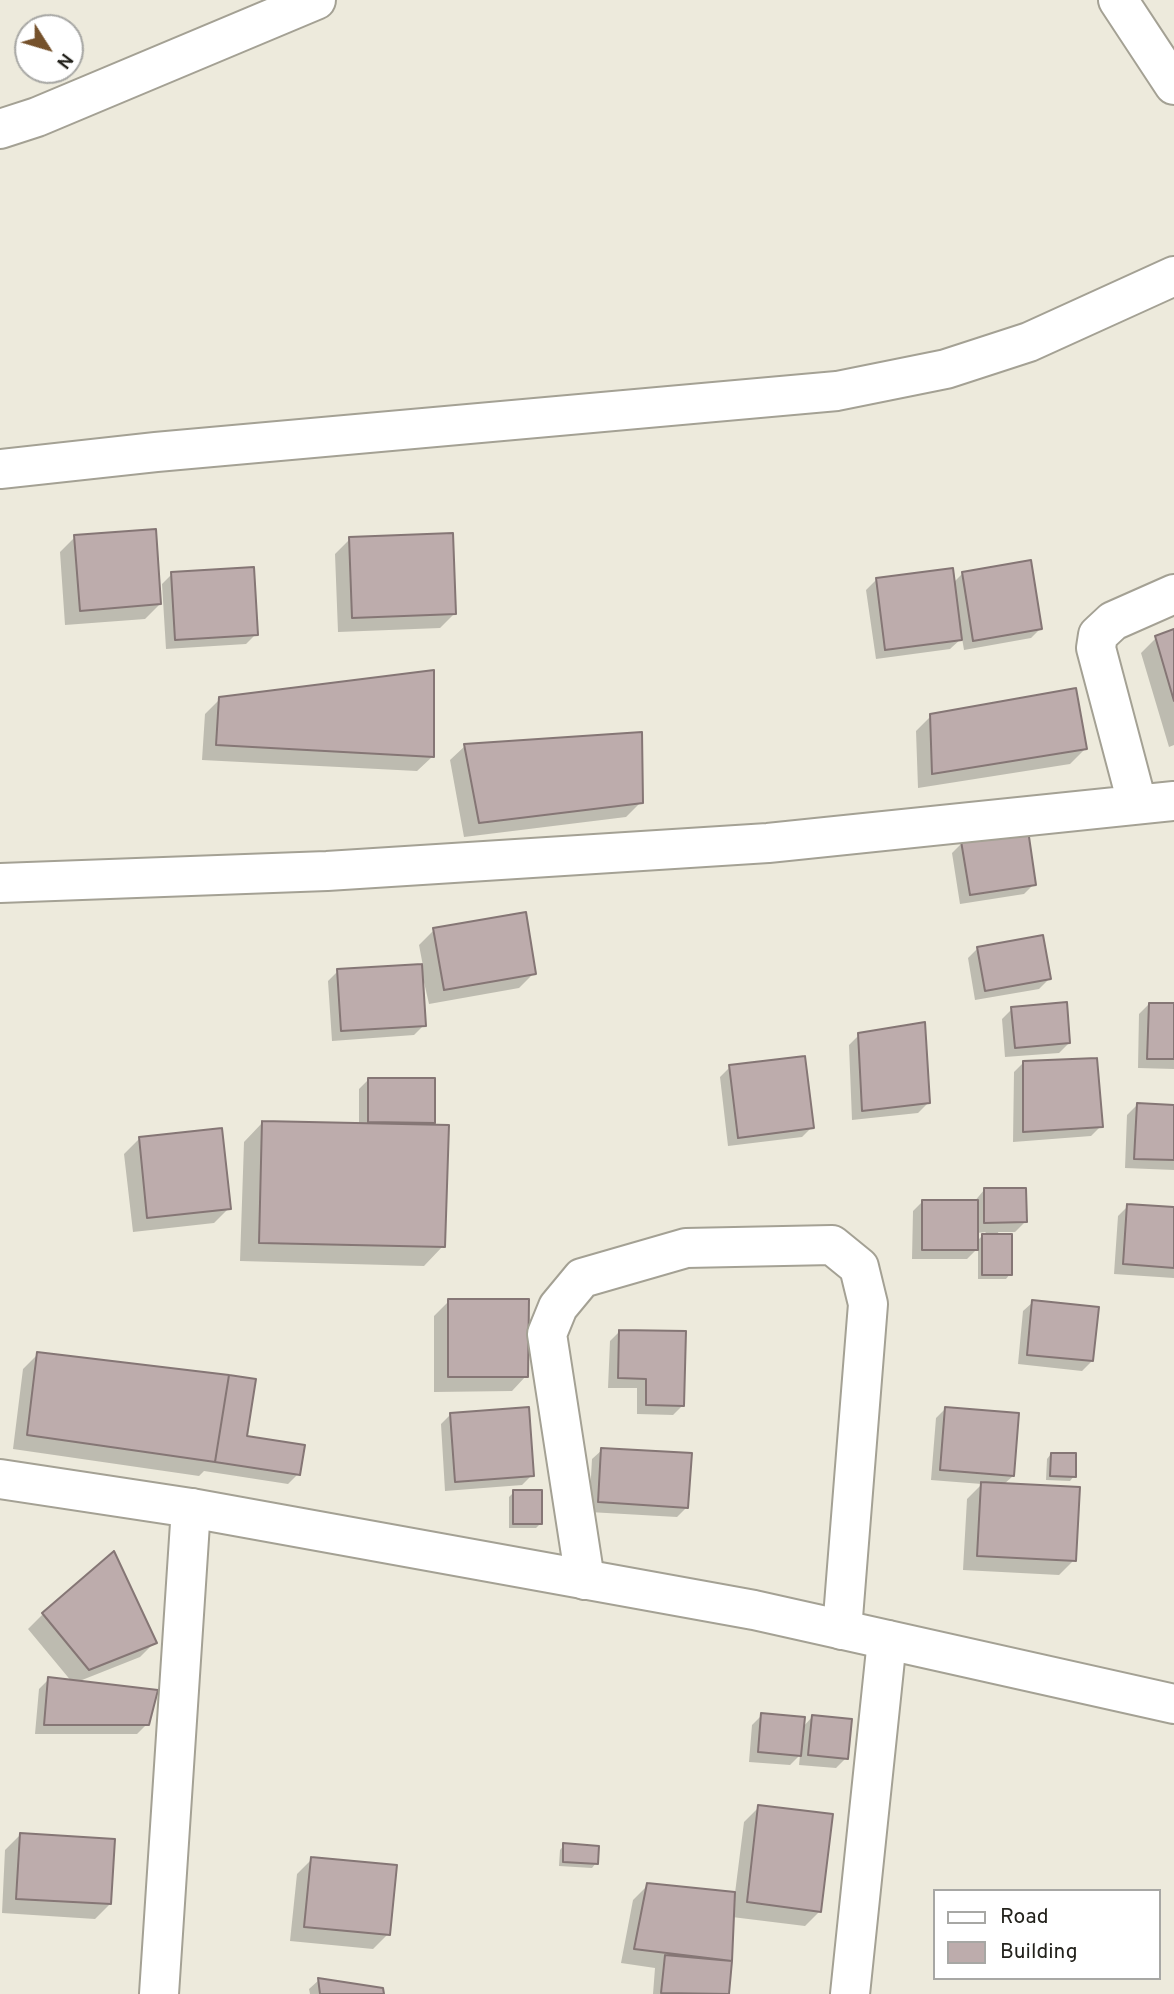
<!DOCTYPE html>
<style>
body{margin:0}
#map{position:relative;width:1174px;height:1994px;overflow:hidden;background:#edeadc;font-family:Overpass,sans-serif}
canvas{display:block}
.legend{position:absolute;left:933px;top:1889px;width:228px;height:91px;box-sizing:border-box;background:#fff;border:2px solid #a7a7a4;margin:0;padding:9px 12px;list-style:none;font-size:21px;color:#23221c}
.legend li{display:flex;align-items:center;gap:14px;height:35px}
.legend b{width:35px;border:2px solid #a7a7a4}
.north{position:absolute;left:14px;top:14px;width:70px;height:70px;box-sizing:border-box;background:#fff;border:2px solid #a7a7a4;border-radius:50%;rotate:127deg;font-size:19px;font-weight:700;line-height:28px;text-align:center;color:#23221c}
.north::after{content:'';display:block;margin:auto;width:24px;height:32px;background:#75512b;clip-path:polygon(50% 0,100% 100%,50% 72%,0 100%)}
</style>
<div id="map">
<canvas width="1174" height="1994"></canvas>
<ul class="legend">
<li><b style="height:9px;background:#fff"></b>Road</li>
<li><b style="height:19px;background:#bdacac"></b>Building</li>
</ul>
<div class="north">N</div>
</div>
<script>
const g = document.querySelector('canvas').getContext('2d');
g.lineJoin = 'round';
function paint(path, color) { g.fillStyle = color; g.fill(path, 'evenodd'); }
const shape = rows => new Path2D(rows.map(r => 'M' + r).join(''));
function stroke(path, color, width, dash) { g.strokeStyle = color; g.lineWidth = width; g.lineCap = dash ? 'butt' : 'round'; g.setLineDash(dash || []); g.stroke(path); }
const shadow = shape([
 [75,537,160,604,145,619,65,625,60,552],
 [350,539,455,613,440,628,338,632,335,554],
 [963,573,1041,628,1031,638,964,650,962,638,950,649,876,659,866,590,876,580,953,583],
 [172,574,256,634,246,644,166,649,162,584],
 [1174,631,1174,745,1169,747,1141,653,1156,638],
 [220,699,432,757,417,771,202,760,205,714],
 [931,716,1085,749,1070,764,918,788,916,731],
 [465,746,641,802,626,817,464,837,450,760],
 [962,843,1034,884,1024,894,960,904,952,853],
 [434,930,534,973,519,988,429,1004,421,969,424,1025,414,1035,332,1041,328,981,338,971,423,966,419,945],
 [978,948,1049,979,1039,989,975,1000,968,958],
 [1149,1004,1174,1005,1174,1069,1138,1068,1139,1014],
 [1012,1009,1069,1043,1059,1053,1005,1057,1002,1019],
 [859,1035,928,1103,918,1113,852,1120,849,1045],
 [1024,1062,1101,1126,1091,1136,1013,1142,1014,1072],
 [730,1067,812,1127,802,1137,728,1146,720,1077],
 [369,1079,433,1122,429,1126,443,1246,424,1266,240,1261,244,1142,263,1122,359,1125,359,1089],
 [1137,1105,1174,1106,1174,1170,1125,1168,1127,1115],
 [139,1139,229,1208,214,1223,133,1232,124,1154],
 [984,1190,1025,1222,1015,1232,998,1232,1010,1274,1006,1279,978,1279,978,1248,967,1259,912,1259,913,1211,923,1201,974,1202],
 [986,1232,977,1241,977,1233],
 [1128,1206,1174,1209,1174,1278,1114,1274,1118,1216],
 [449,1301,526,1376,512,1391,434,1392,434,1316],
 [1033,1302,1092,1361,1082,1371,1018,1364,1023,1311],
 [620,1331,683,1405,673,1415,637,1414,637,1388,608,1388,610,1341],
 [38,1354,245,1437,298,1474,288,1484,204,1471,199,1476,13,1449,23,1369],
 [946,1408,1013,1476,1003,1485,1074,1560,1059,1575,963,1570,967,1499,982,1484,931,1480,936,1418],
 [451,1414,532,1475,522,1485,445,1491,441,1424],
 [602,1450,687,1507,677,1517,589,1512,592,1459],
 [1051,1454,1074,1476,1070,1481,1046,1480,1047,1459],
 [514,1492,541,1523,536,1528,509,1528,509,1497],
 [43,1614,155,1642,140,1657,77,1682,147,1724,137,1734,35,1734,39,1689,49,1679,72,1682,28,1629],
 [762,1715,802,1728,812,1717,846,1758,836,1768,799,1765,800,1755,790,1765,749,1762,752,1725],
 [759,1807,820,1911,805,1926,732,1917,727,1994,653,1994,655,1968,621,1963,633,1900,648,1885,735,1893,744,1822],
 [20,1835,110,1904,95,1919,2,1913,5,1850],
 [564,1845,596,1863,592,1868,559,1866,560,1850],
 [312,1859,388,1934,373,1949,290,1941,297,1874],
 [319,1980,382,1994,310,1994,309,1989]
]);
const building = shape([
 [156,529,161,604,80,611,74,535,156,529],
 [453,533,456,614,352,618,349,537,453,533],
 [1031,560,1042,629,973,641,962,572,1031,560],
 [254,567,258,635,175,640,171,572,254,567],
 [953,568,962,640,885,650,876,578,953,568],
 [1174,629,1174,701,1155,636,1174,629],
 [434,670,434,757,216,745,219,697,434,670],
 [1076,688,1087,749,932,774,930,714,1076,688],
 [642,732,643,803,479,823,464,744,642,732],
 [1028,830,1036,885,970,895,961,841,1028,830],
 [526,912,536,974,444,990,433,928,526,912],
 [1043,935,1051,979,985,991,977,947,1043,935],
 [422,964,426,1026,341,1031,337,969,422,964],
 [1067,1002,1070,1043,1015,1048,1011,1007,1067,1002],
 [1149,1003,1174,1003,1174,1059,1147,1059,1149,1003],
 [925,1022,930,1103,862,1111,858,1033,925,1022],
 [805,1056,814,1128,738,1138,729,1065,805,1056],
 [1097,1058,1103,1127,1023,1132,1023,1061,1097,1058],
 [368,1078,435,1078,435,1123,368,1122,368,1078],
 [1137,1103,1174,1105,1174,1160,1134,1159,1137,1103],
 [262,1121,449,1125,445,1247,259,1243,262,1121],
 [222,1128,231,1209,147,1218,139,1137,222,1128],
 [984,1188,1026,1188,1027,1222,984,1223,984,1188],
 [922,1200,978,1200,978,1250,922,1250,922,1200],
 [1127,1204,1174,1207,1174,1268,1123,1264,1127,1204],
 [982,1234,1012,1234,1012,1275,982,1275,982,1234],
 [448,1299,529,1299,528,1377,448,1377,448,1299],
 [1032,1300,1099,1307,1093,1361,1027,1355,1032,1300],
 [619,1330,686,1331,684,1406,646,1405,646,1379,618,1378,619,1330],
 [37,1352,229,1375,215,1462,27,1435,37,1352],
 [229,1375,256,1379,247,1436,305,1445,300,1475,215,1462,229,1375],
 [529,1407,534,1476,455,1482,450,1413,529,1407],
 [945,1407,1019,1413,1014,1476,940,1470,945,1407],
 [601,1448,692,1453,688,1508,598,1502,601,1448],
 [1051,1453,1076,1453,1076,1477,1050,1476,1051,1453],
 [981,1482,1080,1487,1076,1561,977,1556,981,1482],
 [513,1490,542,1490,542,1524,513,1524,513,1490],
 [114,1551,157,1643,89,1670,42,1613,114,1551],
 [48,1677,158,1690,149,1725,44,1725,48,1677],
 [761,1713,805,1717,801,1756,758,1752,761,1713],
 [812,1715,852,1719,848,1759,808,1755,812,1715],
 [758,1805,833,1814,821,1912,747,1902,758,1805],
 [20,1833,115,1839,111,1904,16,1899,20,1833],
 [563,1843,599,1846,598,1864,563,1862,563,1843],
 [311,1857,397,1865,390,1935,304,1927,311,1857],
 [647,1883,735,1892,732,1961,634,1949,647,1883],
 [665,1955,732,1961,729,1994,661,1993,665,1955],
 [318,1978,383,1988,384,1994,320,1994,318,1978]
]);
const street = shape([
 [0,129,37,117,316,0],
 [0,469,156,452,837,391,946,369,1029,342,1174,276],
 [1137,803,1096,648,1098,635,1113,621,1174,594],
 [0,883,327,871,768,843,1174,801],
 [585,1580,547,1334,558,1307,582,1278,686,1248,832,1245,859,1267,868,1304,842,1630],
 [159,1994,191,1508],
 [850,1994,887,1640]
]);
const secondary = shape([
 [1118,0,1174,85],
 [0,1479,191,1508,754,1610,1174,1704]
]);
paint(shadow, '#0003');
paint(building, '#bdacac');
stroke(building, '#857675', 2);
stroke(street, '#a4a194', 42);
stroke(secondary, '#a4a194', 42);
stroke(street, '#fff', 38);
stroke(secondary, '#fff', 38);
</script>
